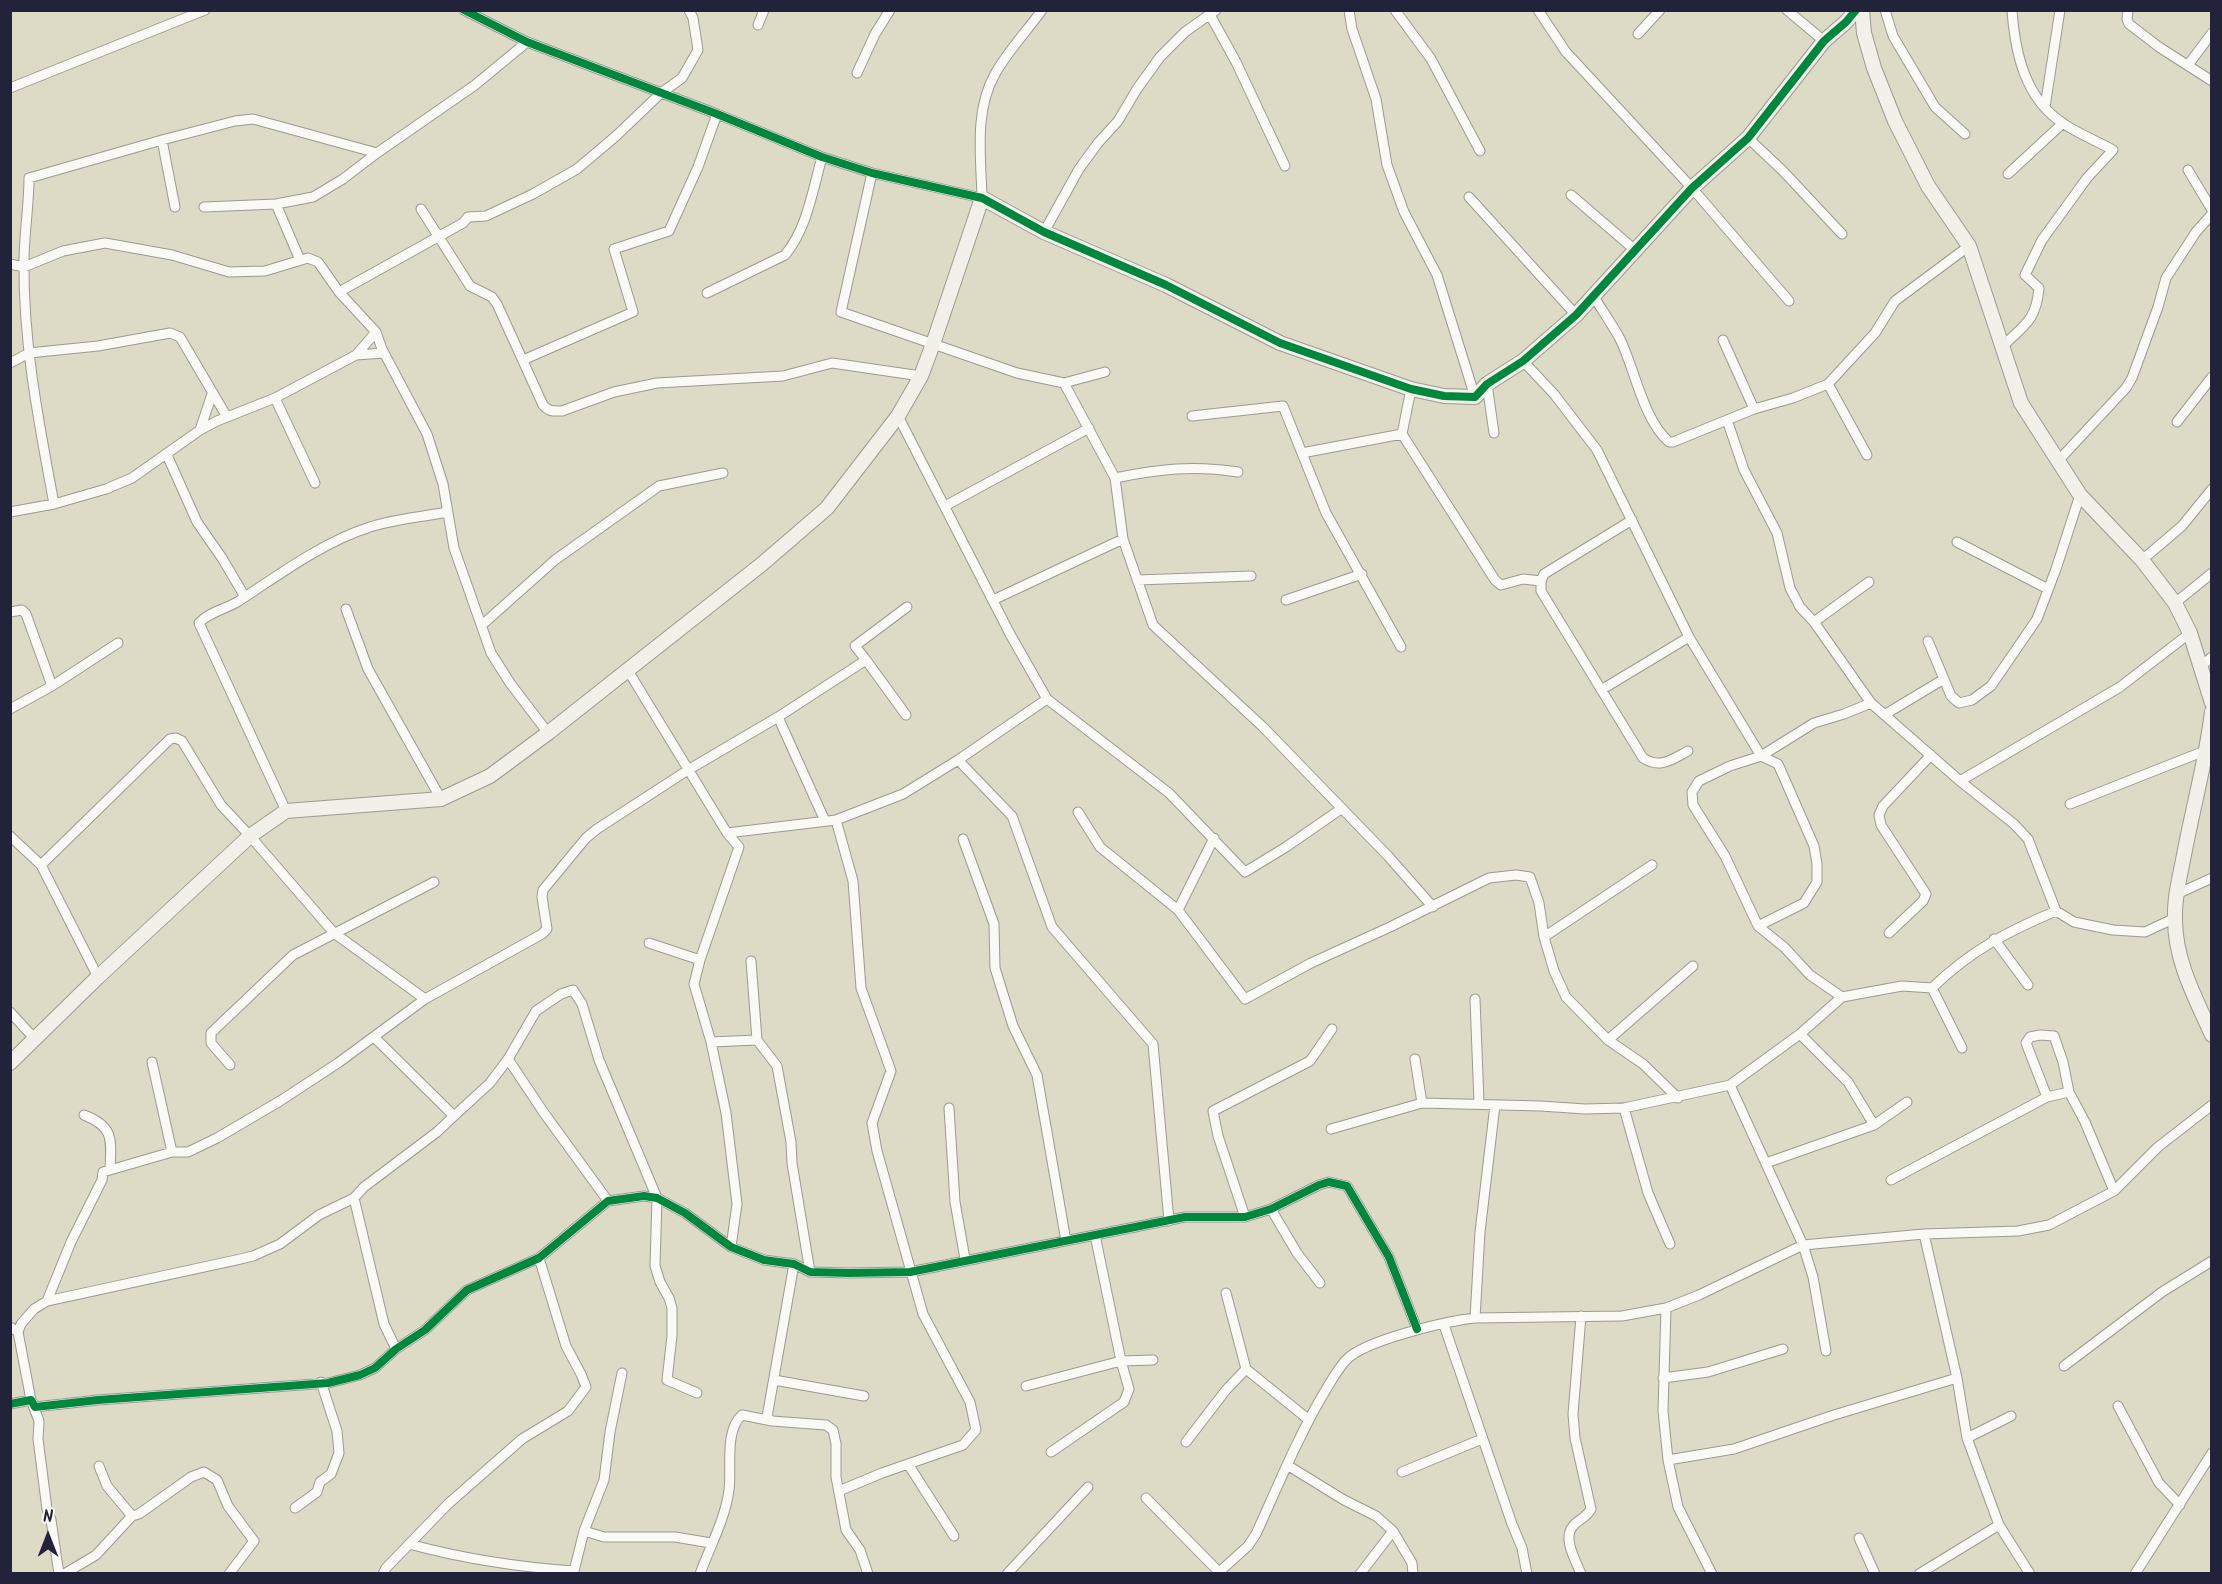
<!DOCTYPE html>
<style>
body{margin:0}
#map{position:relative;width:2222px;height:1584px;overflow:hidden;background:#dddac6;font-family:Kalam,sans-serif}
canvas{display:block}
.frame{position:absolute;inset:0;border:12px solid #22223b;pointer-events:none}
.north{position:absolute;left:18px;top:1506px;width:60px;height:60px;-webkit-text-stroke:4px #fbf7ec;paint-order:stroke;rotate:0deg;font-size:16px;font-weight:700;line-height:24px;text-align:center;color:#22223b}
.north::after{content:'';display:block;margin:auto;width:21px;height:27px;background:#22223b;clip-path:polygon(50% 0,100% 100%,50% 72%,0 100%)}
</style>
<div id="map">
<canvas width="2222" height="1584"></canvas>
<div class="frame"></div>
<div class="north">N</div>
</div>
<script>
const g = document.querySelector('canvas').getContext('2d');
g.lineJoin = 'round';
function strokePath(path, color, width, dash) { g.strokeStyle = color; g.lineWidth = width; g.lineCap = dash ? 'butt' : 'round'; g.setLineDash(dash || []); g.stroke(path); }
const street = new Path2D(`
 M 464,10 L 527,42 L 717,114 L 822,157 L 872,173 L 982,198 C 981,157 974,111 995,74 C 1007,52 1027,31 1042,10
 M 1349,10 L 1352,29 L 1376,99 L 1387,165 L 1404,212 L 1437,275 L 1475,397
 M 1395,10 L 1431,59 L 1480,151
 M 1538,10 L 1566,52 L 1692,188 L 1789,301
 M 1787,10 L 1824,41
 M 1885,10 L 1893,36 L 1935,107 L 1965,134
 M 2128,10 L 2127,19 L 2129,24 L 2159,47 L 2212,81
 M 1209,13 L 1236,62 L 1285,166
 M 758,25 L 764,10
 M 1638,34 L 1660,10
 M 2188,65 L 2212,33
 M 857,73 L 875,34 L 890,10
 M 10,88 L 205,10
 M 2045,107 L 2060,10
 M 1748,138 L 1783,171 L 1842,234
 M 162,140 L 175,207
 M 2188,170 L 2212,210
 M 872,173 L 841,312 L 1017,373 L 1064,383 L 1105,372
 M 2008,174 L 2063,123
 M 1571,195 L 1635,250
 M 1469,197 L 1576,315
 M 276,204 L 300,260
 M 204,207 L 276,204 L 313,197 L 343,179 L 377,153 L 475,85 L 527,42
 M 421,209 L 470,286 L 492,297 L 497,304 L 543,405 C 549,412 553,411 562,411 L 614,392 L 657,383 L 783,376 L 832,363 L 921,376
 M 1044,232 L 1079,169 L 1098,143 L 1118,121 L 1137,89 L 1160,57 L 1185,32 L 1216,10
 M 10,264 L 24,267 L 63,251 L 105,243 L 172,255 L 229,272 L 265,271 L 308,258 L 318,262 L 339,292 L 376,332 L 382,349 L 427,434 L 443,484 L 454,548 L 491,653 L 510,683 L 548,733
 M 339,292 L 463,223 L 468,217 L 486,216 L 533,194 L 577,169 L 616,136 L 661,93 L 682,78 L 698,50 L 693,18 L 689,10
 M 707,293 L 785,255 C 807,229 813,189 822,157
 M 1594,297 C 1602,310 1611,323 1619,337 C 1635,368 1642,418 1669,442 L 1673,442 L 1754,409 L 1793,398 L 1828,384 L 1875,333 L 1895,301 L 1969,246
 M 1723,340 L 1754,409
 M 2002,347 C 2025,324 2036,321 2039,288 L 2025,275 L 2042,240 L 2087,178 L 2113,150 C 2097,141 2079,134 2064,124 C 2025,99 2015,53 2012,10
 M 356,355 L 384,353
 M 523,360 L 633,312 L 614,249 L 669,231 L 698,167 L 717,114
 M 1523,361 L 1554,394 L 1597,450 L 1689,637 L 1761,756 L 1778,764 L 1814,846 L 1817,864 L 1817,882 L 1804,903 L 1758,926
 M 10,363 L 29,353 L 98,346 L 170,333 L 180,337 L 227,417
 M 1064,383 L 1115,478 L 1123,539 L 1153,625 L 1263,727 L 1388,856 L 1433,907
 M 1487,384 L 1494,433
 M 1828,384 L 1867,455
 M 275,398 L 315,483
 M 898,416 L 1010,634 L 1047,699 L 1169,793 L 1245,872 L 1286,847 L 1341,809
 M 1192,416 L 1283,406 L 1326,513 L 1401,647
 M 1727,420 L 1744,470 L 1777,533 L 1790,588 L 1800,607 L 1814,622 L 1871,703 L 1960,781 L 2014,824 L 2028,839 L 2056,911
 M 2177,422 L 2212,377
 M 200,430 L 212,394
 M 1402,434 L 1495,580 L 1501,585 L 1523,579 L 1541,581
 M 1302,453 L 1402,434 L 1411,389
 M 167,455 L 197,522 L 222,558 L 245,597
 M 2058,461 L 2126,388 L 2132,378 L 2158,307 L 2166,278 L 2196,232 L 2212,214
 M 1115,478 C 1159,469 1193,465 1238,472
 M 54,504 C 39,423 23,344 24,261 C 24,234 29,206 29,178 L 162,140 L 235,121 L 253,119 L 377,153
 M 945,506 L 1089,428
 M 10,512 L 54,504 L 106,489 L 132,478 L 200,430 L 217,421 L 275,398 L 356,355 L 376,332
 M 1632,520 L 1544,574 L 1541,581 L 1541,591 L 1643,758 C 1660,769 1671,760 1688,751
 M 1957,542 L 2048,589
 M 2142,560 L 2182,526 L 2212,489
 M 1137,580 L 1251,576
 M 993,600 L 1123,539
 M 1286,600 L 1362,574
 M 2175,603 L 2212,573
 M 346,609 L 368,669 L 441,799
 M 10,612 L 22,610 L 26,614 L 52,686
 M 1814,622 L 1869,582
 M 482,625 L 555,560 L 659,486 L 723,473
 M 1928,641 L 1951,696 L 1959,703 L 1972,700 L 1991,686 L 2037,619 L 2056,569 L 2080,495
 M 866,660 L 906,715
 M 2201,666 L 2212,657
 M 627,669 L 727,833 L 739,847 L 700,960 L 694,984 L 711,1042 L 726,1113 L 737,1204 L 731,1247
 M 1601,690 L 1689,637
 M 1871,703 L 1844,714 L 1814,723 L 1761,756 L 1730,766 L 1699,781 L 1692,792 L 1693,805 L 1725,856 L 1758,926 L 1785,948 L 1810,975 L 1842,997 L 1902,986 L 1932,988 C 1970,951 2008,931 2056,911 L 2074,922 L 2113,930 L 2145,932 L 2175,918
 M 10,709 L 52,686 L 118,643
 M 1884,715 L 1944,679
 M 778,717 L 825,821
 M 958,760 L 1012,816 L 1052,927 L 1153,1044 L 1169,1221
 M 1960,781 L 2120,687 L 2190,633
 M 2070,804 L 2207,750
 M 286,811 L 199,623 C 209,612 226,609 239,601 C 280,574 323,542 370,527 C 394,519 422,517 447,512
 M 1078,812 L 1100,847 L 1178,910 L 1245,999 L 1311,963 L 1390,927 L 1489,878 L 1516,875 L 1530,877 L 1539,903 L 1544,937 L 1554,971 L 1566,997 L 1608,1040 L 1643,1064 L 1678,1098
 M 836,820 L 853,881 L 861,988 L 891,1071 L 872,1123 L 877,1151 L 923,1314 L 970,1402 L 976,1430 L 963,1445 L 882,1473 L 839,1491
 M 727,833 L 836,820 L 903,794 L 958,760 L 1047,699
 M 10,836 L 41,865 L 98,977
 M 963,839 L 994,924 L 995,968 L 1013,1026 L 1037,1075 L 1066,1241
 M 41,865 L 170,739 L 176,738 L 182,741 L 221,805 L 250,836 L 334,933 L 425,999
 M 2177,894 L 2212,878
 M 1178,910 L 1214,838
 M 1889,933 L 1923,901 L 1926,894 L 1881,825 L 1879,815 L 1883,806 L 1931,755
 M 1544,937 L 1652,865
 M 1994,939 L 2028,985
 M 649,943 L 700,960
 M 751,961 L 757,1040
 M 1932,988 L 1962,1048
 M 1475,999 L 1479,1103
 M 10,1012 L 34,1038
 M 1800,1034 L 1848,1082 L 1874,1125
 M 374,1037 L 454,1116
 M 1608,1040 L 1693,966
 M 711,1042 L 757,1040 L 777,1066 L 791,1142 L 792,1163 L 810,1272
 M 508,1059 L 544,1113 L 608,1201
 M 1415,1059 L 1422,1103
 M 152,1062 L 172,1152
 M 230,1065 L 211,1043 L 211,1033 L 293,955 L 434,882
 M 1730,1085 L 1803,1245 L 1813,1277 L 1826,1351
 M 2047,1097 L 2026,1043 L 2030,1037 L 2040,1035 L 2054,1036 L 2063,1062 L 2069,1092 L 2085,1122 L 2114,1191
 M 949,1108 L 955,1202 L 965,1259
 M 1624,1108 L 1648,1193 L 1670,1244
 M 84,1115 C 115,1127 111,1140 110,1170
 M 1331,1129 L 1422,1103 L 1541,1106 L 1585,1109 L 1624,1108 L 1730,1085 L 1800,1034 L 1842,997
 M 1766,1163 L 1874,1125 L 1907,1102
 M 1891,1180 L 2047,1097 L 2069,1092
 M 354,1198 L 384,1324 L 396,1349
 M 1271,1209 L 1297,1253 L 1320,1283
 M 1245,1217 L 1218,1136 L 1213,1111 L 1310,1061 L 1332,1029
 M 1924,1234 L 1957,1378 L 1967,1438 L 1999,1525 L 2030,1574
 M 794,1264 L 767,1417 L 772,1421 L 826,1425 L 833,1430 L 836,1444 L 836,1477 L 846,1530 L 860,1550 L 868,1574
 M 1226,1293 L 1246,1369 L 1309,1420
 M 47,1301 L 236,1260 L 253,1256 L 280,1244 L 319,1215 L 354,1198 L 364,1187 L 437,1132 L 454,1116 L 490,1083 L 508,1059 L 536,1011 L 561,994 L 573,990 L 582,1004 L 599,1060 L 657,1198 L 655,1266 L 660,1282 L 669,1298 L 672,1308 L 672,1336 L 667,1380 L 697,1393
 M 1666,1308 L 1663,1411 L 1668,1460 L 1678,1507 L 1712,1574
 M 1475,1318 L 1480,1232 L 1495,1105
 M 1444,1325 L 1512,1524 L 1522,1548 L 1527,1574
 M 10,1327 L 18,1332 L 31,1400 L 39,1421 L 38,1439 L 47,1509 L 51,1520 L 59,1574
 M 18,1332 L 21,1324 L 34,1309 L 47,1301 L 71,1242 L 102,1180 L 103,1172 L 172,1152 L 188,1152 L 217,1138 L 280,1101 L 338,1063 L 425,999 L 542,934 L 547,929 L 542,897 L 543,890 L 586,838 L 597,829 L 688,770 L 778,717 L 866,660 L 855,646 L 907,607
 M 2064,1366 L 2162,1292 L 2212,1261
 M 1663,1378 L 1708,1372 L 1783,1349
 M 774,1380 L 864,1396
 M 1026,1386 L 1121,1361 L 1153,1360
 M 10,1404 L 31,1400 L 35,1407 L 98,1400 L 328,1383 L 360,1375 L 375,1368 L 396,1349 L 425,1330 L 467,1290 L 539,1258 L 608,1201 L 644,1196 L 657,1198 L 685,1213 L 731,1247 L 764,1260 L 794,1264 L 810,1272 L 848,1273 L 910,1272 L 1185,1217 L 1245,1217 L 1271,1209 L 1319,1185 L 1329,1182 L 1347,1186 L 1389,1257 L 1417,1329
 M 2118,1406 L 2159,1483 L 2180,1505
 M 1967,1438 L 2011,1416
 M 1186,1442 L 1226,1390 L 1246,1369
 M 1051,1452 L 1124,1402 L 1129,1389 L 1121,1361 L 1095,1235
 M 1668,1460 L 1734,1449 L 1834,1415 L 1957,1378
 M 908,1464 L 954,1536
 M 1287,1465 L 1344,1500 L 1376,1516 L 1393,1531 L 1412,1563 L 1413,1574
 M 99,1466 L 107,1486 L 132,1516
 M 1402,1472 L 1482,1439
 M 1146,1498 L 1219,1572
 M 295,1508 L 317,1492 L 320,1482 L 331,1474 L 339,1453 L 337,1431 L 321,1382
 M 584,1531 L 604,1537 L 675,1537 L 711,1543
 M 1859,1538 L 1875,1574
 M 409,1544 C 464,1559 518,1567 574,1571 L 584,1531 L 604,1480 L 610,1432 L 622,1373
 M 64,1574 L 96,1555 L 132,1516 L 139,1514 L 191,1477 L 204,1472 L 217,1480 L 228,1506 L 254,1541 L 229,1574
 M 383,1574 L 386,1568 L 448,1504 L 522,1439 L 568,1411 L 586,1387 L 581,1374 L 566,1346 L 539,1258
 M 700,1574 C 710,1546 725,1520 729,1490 C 732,1468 724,1431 742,1415 L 772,1421
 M 1007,1574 L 1088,1487
 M 1217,1574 L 1248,1546 L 1256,1534 C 1277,1488 1296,1441 1321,1398 C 1329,1385 1336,1371 1346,1360 C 1365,1340 1447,1321 1475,1318 L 1622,1316 L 1666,1308 L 1699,1295 L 1803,1245 L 1924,1234 L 2018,1231 L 2049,1225 L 2114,1191 L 2158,1147 L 2212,1105
 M 1360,1574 L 1393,1531
 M 1581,1574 C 1576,1561 1562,1538 1573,1526 C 1579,1519 1586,1518 1591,1509 L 1575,1438 L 1573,1414 L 1581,1316
 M 1919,1574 L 1999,1525
 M 2135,1574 L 2212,1453`);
const secondary = new Path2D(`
 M 1862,10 L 1864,33 L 1874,68 L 1895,121 L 1928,186 L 1969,246 L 2021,403 L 2080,495 L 2142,560 L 2175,603 L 2190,633 L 2212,703
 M 2212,712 C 2206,761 2193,807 2184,855 C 2180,876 2174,898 2175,919 C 2175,961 2195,997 2212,1035
 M 10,1063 L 98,977 L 250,836 L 286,811 L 441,799 L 490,776 L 548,733 L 762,564 L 827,508 L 898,416 L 921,376 L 933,344 L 982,198 L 1044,232 L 1166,285 L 1280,343 L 1411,389 L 1444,396 L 1475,397 L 1487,384 L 1523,361 L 1576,315 L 1692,188 L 1748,138 L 1824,41 L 1846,22 L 1856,10`);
strokePath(street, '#9c9a92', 11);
strokePath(secondary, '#9c9a92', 16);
strokePath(street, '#faf9f6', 9);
strokePath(secondary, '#f3f0e9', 14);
strokePath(new Path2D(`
 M 464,10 L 527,42 L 717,114 L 822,157 L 872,173 L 982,198 L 1044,232 L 1166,285 L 1280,343 L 1411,389 L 1444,396 L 1475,397 L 1487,384 L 1523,361 L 1576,315 L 1692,188 L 1748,138 L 1824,41 L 1846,22 L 1856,10
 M 10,1404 L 31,1400 L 35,1407 L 98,1400 L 328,1383 L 360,1375 L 375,1368 L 396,1349 L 425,1330 L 467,1290 L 539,1258 L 608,1201 L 644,1196 L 657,1198 L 685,1213 L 731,1247 L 764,1260 L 794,1264 L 810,1272 L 848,1273 L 910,1272 L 1185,1217 L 1245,1217 L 1271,1209 L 1319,1185 L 1329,1182 L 1347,1186 L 1389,1257 L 1417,1329`), '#00873e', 8);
</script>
